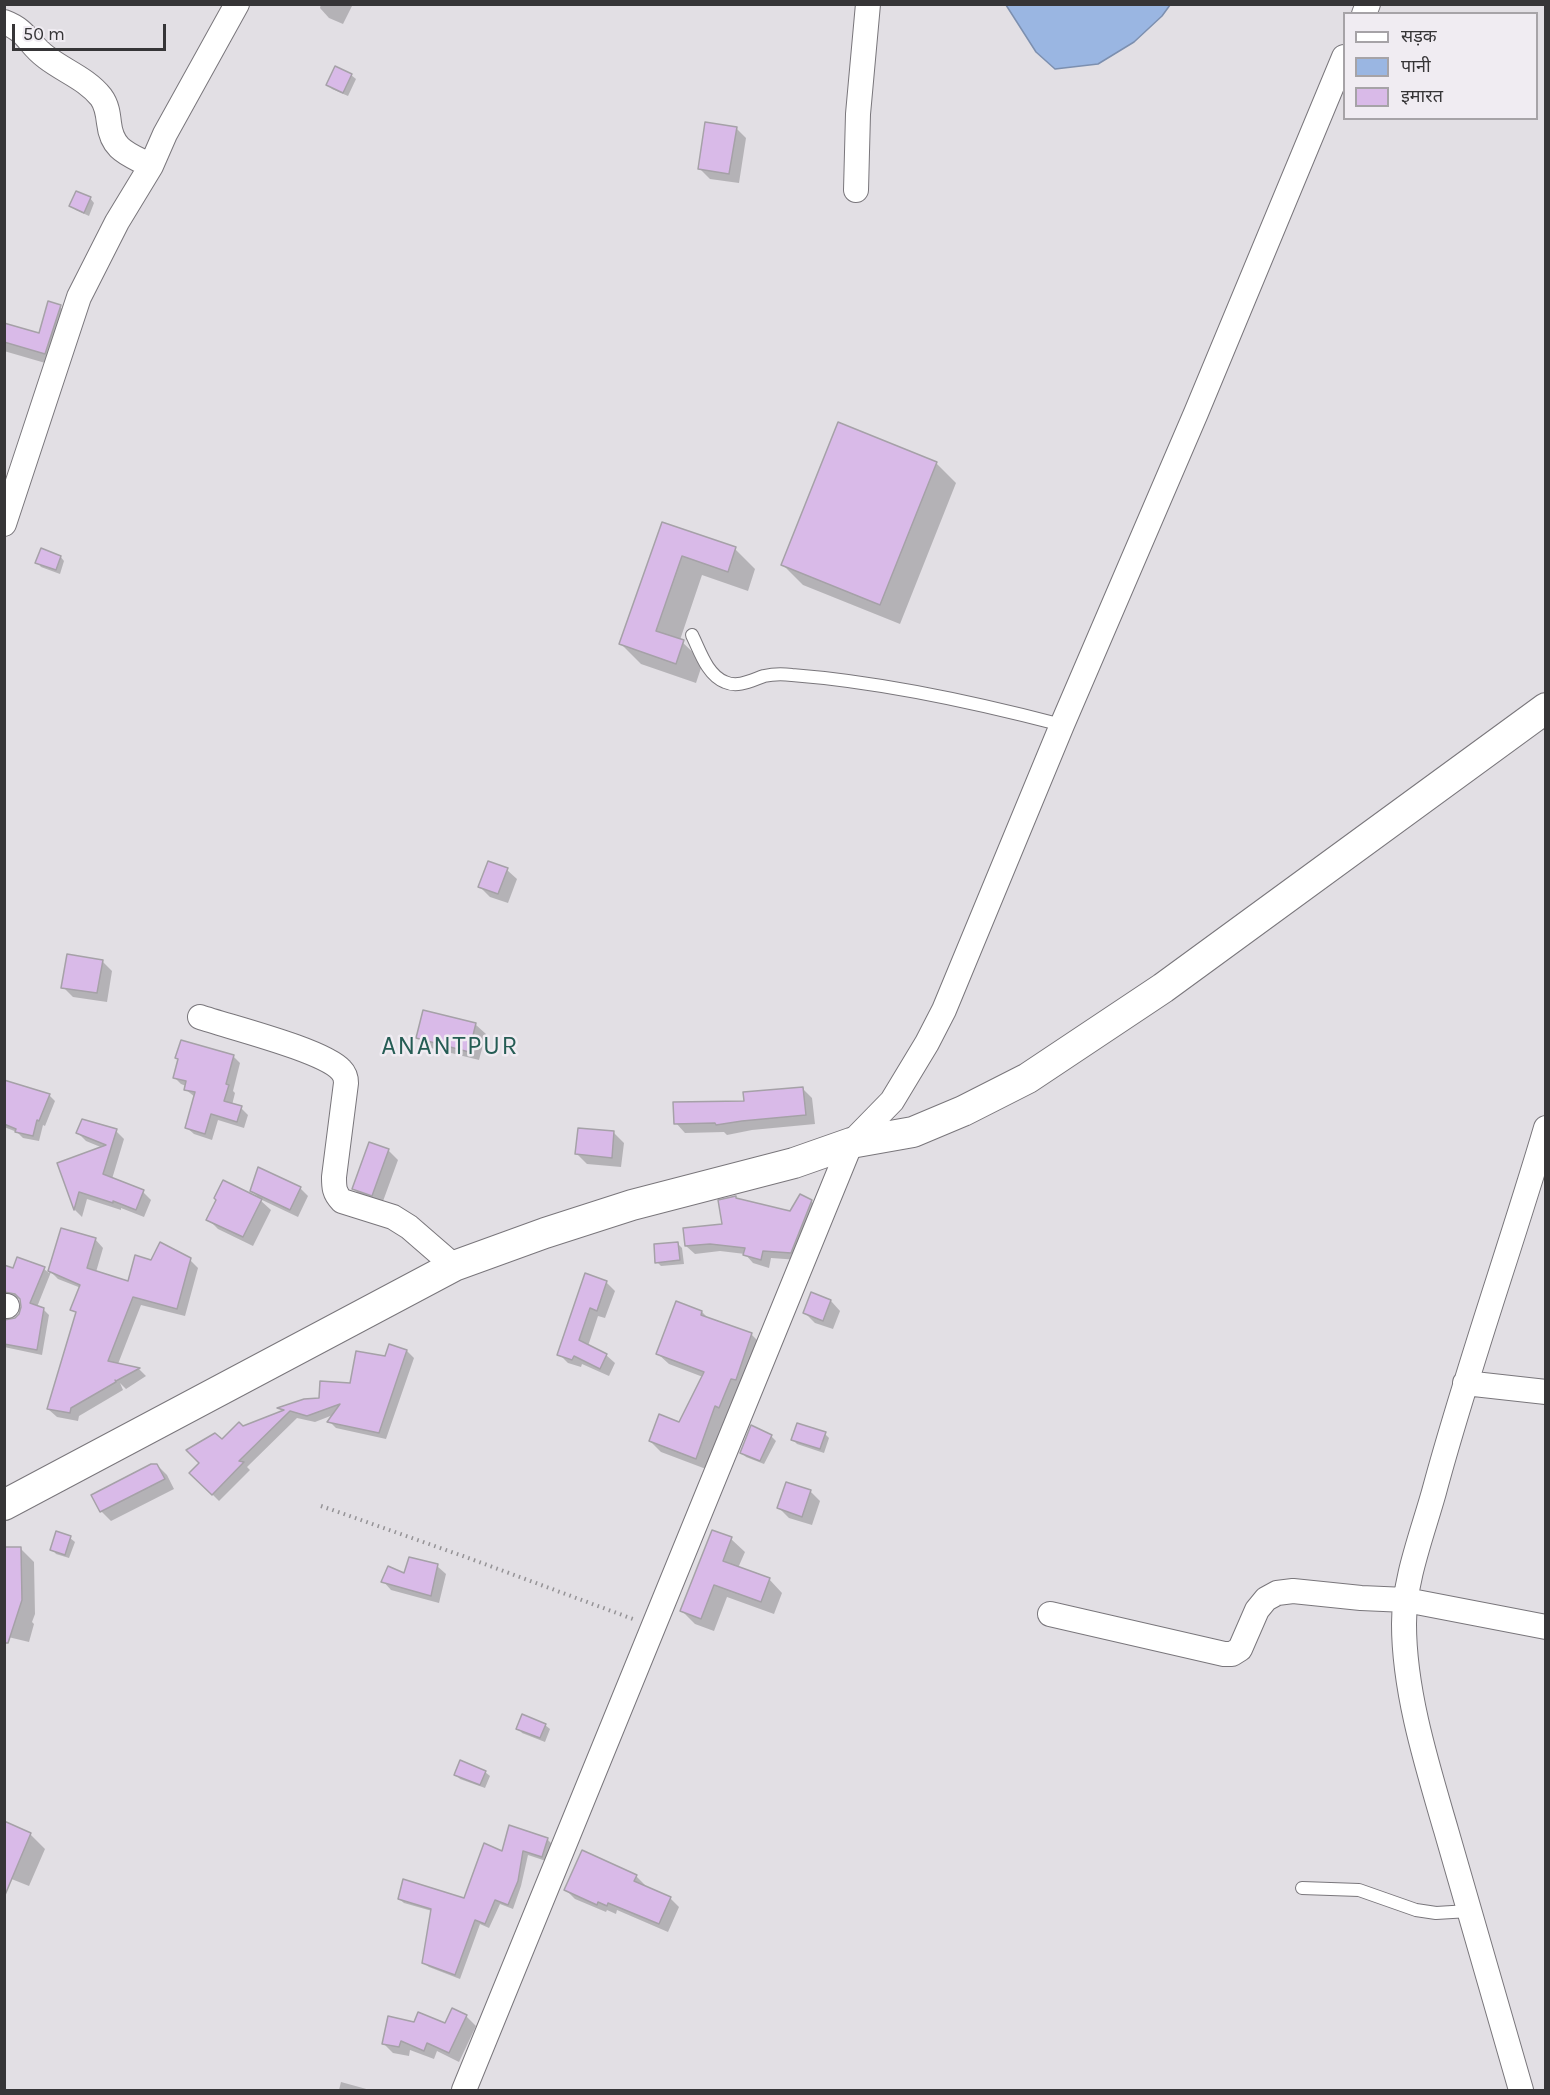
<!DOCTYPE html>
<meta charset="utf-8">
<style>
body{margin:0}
#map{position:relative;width:1550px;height:2095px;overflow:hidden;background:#e2dfe4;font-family:Karla,"Noto Sans Devanagari",sans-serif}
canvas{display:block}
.frame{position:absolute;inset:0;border:6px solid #363537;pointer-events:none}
.legend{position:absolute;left:1343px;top:12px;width:195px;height:108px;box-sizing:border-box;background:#f0ecf2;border:2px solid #a6a3a7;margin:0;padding:8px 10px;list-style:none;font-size:18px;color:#363537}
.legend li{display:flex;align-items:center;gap:12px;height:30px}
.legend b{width:30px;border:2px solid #a6a3a7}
.scale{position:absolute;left:12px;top:24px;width:154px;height:27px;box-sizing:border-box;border:3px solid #363537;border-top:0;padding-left:8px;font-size:18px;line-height:21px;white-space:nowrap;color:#363537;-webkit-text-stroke:4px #f0ecf2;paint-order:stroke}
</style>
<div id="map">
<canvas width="1550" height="2095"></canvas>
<div class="frame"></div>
<ul class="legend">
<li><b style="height:8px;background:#fff"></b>सड़क</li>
<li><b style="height:16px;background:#9ab6e2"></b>पानी</li>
<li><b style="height:16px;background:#d9bae8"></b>इमारत</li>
</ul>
<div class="scale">50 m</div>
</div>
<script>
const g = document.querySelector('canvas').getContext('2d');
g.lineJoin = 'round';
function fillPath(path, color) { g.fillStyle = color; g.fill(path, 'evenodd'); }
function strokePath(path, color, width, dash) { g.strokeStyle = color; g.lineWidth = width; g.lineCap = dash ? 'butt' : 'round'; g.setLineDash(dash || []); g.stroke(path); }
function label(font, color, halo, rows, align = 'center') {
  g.font = font + ' Karla,sans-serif'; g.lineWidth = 5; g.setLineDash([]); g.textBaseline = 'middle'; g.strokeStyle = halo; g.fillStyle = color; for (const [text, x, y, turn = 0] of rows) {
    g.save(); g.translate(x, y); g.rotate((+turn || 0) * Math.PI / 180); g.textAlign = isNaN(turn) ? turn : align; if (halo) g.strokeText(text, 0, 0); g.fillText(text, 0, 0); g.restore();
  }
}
const water = new Path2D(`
 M 1006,5 L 1170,5 L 1162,16 L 1134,42 L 1098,64 L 1055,69 L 1036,52 Z`);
fillPath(water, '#9ab6e2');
strokePath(water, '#7c8faf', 1.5);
fillPath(new Path2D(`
 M 321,4 L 353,4 L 343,24 L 329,18 L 320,8 Z
 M 351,75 L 356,79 L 348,96 L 332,89 L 328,84 Z
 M 736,128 L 746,138 L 739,183 L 710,179 L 700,169 Z
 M 90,198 L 94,203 L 89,216 L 76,210 L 71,206 Z
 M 60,307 L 74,320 L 59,367 L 4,351 L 4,325 L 40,335 Z
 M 936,463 L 956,483 L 900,624 L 803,585 L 783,565 Z
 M 662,524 L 735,549 L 755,569 L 748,591 L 702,575 L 680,640 L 703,662 L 696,683 L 641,664 L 621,644 Z
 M 60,556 L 64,561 L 60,574 L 41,567 L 37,562 Z
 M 507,870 L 517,879 L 508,903 L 490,897 L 480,887 Z
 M 102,961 L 112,971 L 107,1002 L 73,997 L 63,987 Z
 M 424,1011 L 476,1025 L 486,1034 L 479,1060 L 427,1047 L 418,1037 Z
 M 233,1056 L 240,1063 L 233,1091 L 235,1093 L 232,1105 L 241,1108 L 248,1115 L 244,1128 L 218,1120 L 212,1140 L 194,1134 L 186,1127 L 195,1097 L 185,1089 L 186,1086 L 181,1084 L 174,1077 Z
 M 4,1082 L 49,1095 L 55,1101 L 45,1126 L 43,1125 L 39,1141 L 23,1138 L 17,1132 L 4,1127 Z
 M 802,1088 L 812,1098 L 815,1124 L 752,1130 L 727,1135 L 724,1132 L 685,1133 L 676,1123 L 746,1102 Z
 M 116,1131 L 124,1139 L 112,1179 L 143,1192 L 151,1200 L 144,1217 L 121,1208 L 121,1210 L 87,1199 L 82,1217 L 75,1210 L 59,1164 L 103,1148 L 86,1141 L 78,1133 Z
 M 614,1133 L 624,1143 L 621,1167 L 587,1164 L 577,1154 Z
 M 388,1150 L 398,1160 L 382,1204 L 364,1199 L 354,1189 Z
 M 300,1188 L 308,1196 L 298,1217 L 260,1199 L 252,1191 Z
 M 736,1198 L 738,1200 L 791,1213 L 811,1201 L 820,1210 L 799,1260 L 771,1258 L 769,1268 L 753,1263 L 745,1254 L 720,1251 L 695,1254 L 686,1246 L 723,1225 Z
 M 260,1200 L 271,1210 L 253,1246 L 218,1229 L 208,1219 Z
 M 62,1230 L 95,1239 L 103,1248 L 96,1272 L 129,1282 L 152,1262 L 190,1260 L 198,1268 L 185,1316 L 141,1305 L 118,1364 L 139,1369 L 146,1376 L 126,1389 L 120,1383 L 123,1390 L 79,1416 L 78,1421 L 57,1417 L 48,1409 L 77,1314 L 72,1309 L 81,1288 L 58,1279 L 51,1272 L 37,1307 L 43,1309 L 49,1315 L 42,1355 L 4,1347 L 4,1322 L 14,1320 L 20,1314 L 23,1307 L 21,1299 L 10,1297 L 4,1293 L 4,1265 L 14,1269 L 44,1269 L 49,1273 Z
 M 678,1244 L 682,1248 L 684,1264 L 661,1266 L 657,1262 Z
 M 606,1282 L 615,1291 L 605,1318 L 598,1316 L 588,1346 L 606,1355 L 615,1363 L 609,1376 L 582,1364 L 581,1367 L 568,1363 L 559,1354 Z
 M 831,1301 L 840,1311 L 833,1329 L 815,1323 L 805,1313 Z
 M 702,1312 L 710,1320 L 752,1335 L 762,1345 L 730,1418 L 726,1416 L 706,1469 L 661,1452 L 650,1441 L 680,1424 L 703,1377 L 669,1364 L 658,1354 Z
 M 390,1346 L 407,1351 L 414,1358 L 386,1439 L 336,1428 L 329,1421 L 333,1415 L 315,1422 L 297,1418 L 247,1467 L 250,1470 L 219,1501 L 191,1473 L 222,1441 L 243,1428 L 283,1412 L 280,1409 L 320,1400 L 351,1385 L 386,1358 Z
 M 825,1434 L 829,1438 L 824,1453 L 797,1444 L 793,1440 Z
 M 771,1436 L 776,1441 L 764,1464 L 746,1457 L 742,1453 Z
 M 157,1465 L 167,1475 L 174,1489 L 111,1521 L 101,1511 Z
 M 810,1491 L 820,1501 L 812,1525 L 789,1518 L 779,1508 Z
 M 70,1538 L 75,1542 L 69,1558 L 56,1554 L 52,1549 Z
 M 731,1539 L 745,1552 L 738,1568 L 769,1579 L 782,1593 L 774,1614 L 727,1597 L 714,1631 L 695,1624 L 682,1611 Z
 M 20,1548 L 34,1562 L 35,1614 L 32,1622 L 34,1624 L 29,1642 L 4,1636 Z
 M 437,1566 L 446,1574 L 439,1603 L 391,1590 L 383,1581 Z
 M 545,1725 L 550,1729 L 545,1742 L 522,1733 L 518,1728 Z
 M 485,1772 L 490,1776 L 485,1788 L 460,1779 L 456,1775 Z
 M 30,1834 L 45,1849 L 29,1886 L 4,1876 Z
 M 547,1839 L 552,1844 L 546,1861 L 528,1855 L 521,1886 L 513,1909 L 500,1904 L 489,1928 L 480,1924 L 460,1979 L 429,1967 L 424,1963 L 432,1911 L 404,1903 L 399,1899 L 465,1900 L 503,1853 Z
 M 636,1876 L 645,1885 L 644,1887 L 670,1898 L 679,1907 L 668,1932 L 617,1910 L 616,1914 L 607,1910 L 606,1912 L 575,1899 L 566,1890 Z
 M 466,2016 L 476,2026 L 459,2062 L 437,2051 L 434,2059 L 410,2050 L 409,2056 L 393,2053 L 383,2043 L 415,2023 L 446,2025 Z
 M 341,2082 L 370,2090 L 339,2090 Z`), '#0003');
const building = new Path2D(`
 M 335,66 L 352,74 L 343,93 L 326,85 Z
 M 705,122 L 737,127 L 729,174 L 698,169 Z
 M 76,191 L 91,197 L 84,213 L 69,206 Z
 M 48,301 L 61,305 L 45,354 L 4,342 L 4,323 L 39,333 Z
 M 838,422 L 937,462 L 880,605 L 781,565 Z
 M 662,522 L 736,547 L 728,572 L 682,556 L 656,631 L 684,640 L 676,664 L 619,644 Z
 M 41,548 L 61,556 L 56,570 L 35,563 Z
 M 488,861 L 508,868 L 498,894 L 478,887 Z
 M 67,954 L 103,960 L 97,993 L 61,988 Z
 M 423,1010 L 476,1023 L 469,1052 L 416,1038 Z
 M 181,1040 L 234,1055 L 226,1084 L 229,1085 L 224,1101 L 242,1106 L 237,1122 L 211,1114 L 205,1134 L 185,1128 L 195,1092 L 184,1090 L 186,1081 L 173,1078 L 178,1059 L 175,1058 Z
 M 4,1080 L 50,1094 L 39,1121 L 37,1120 L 33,1136 L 15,1132 L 16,1129 L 4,1124 Z
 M 803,1087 L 806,1115 L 742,1121 L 716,1125 L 715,1123 L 674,1124 L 673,1102 L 744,1101 L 743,1092 Z
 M 82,1119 L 117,1129 L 103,1174 L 144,1190 L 136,1210 L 113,1201 L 113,1203 L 79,1192 L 74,1210 L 57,1163 L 106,1145 L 76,1133 Z
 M 578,1128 L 614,1131 L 612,1158 L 575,1154 Z
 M 369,1142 L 389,1149 L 372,1196 L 352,1189 Z
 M 258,1167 L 301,1187 L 290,1210 L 250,1191 Z
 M 223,1180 L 262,1199 L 243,1237 L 206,1220 L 216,1200 L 214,1198 Z
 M 800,1194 L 812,1200 L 791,1253 L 763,1251 L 761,1260 L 743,1255 L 745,1248 L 710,1244 L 685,1246 L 683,1228 L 722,1224 L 718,1200 L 736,1196 L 736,1198 L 790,1211 Z
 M 61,1228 L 96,1238 L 87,1268 L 128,1281 L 135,1255 L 151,1260 L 160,1242 L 191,1258 L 177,1309 L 133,1297 L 108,1361 L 140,1368 L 116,1381 L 115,1380 L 116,1382 L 71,1408 L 70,1413 L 47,1409 L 76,1312 L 70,1310 L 80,1285 L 48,1271 Z
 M 678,1242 L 680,1260 L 655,1263 L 654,1244 Z
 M 17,1257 L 45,1267 L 30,1303 L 44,1308 L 37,1350 L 4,1344 L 4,1320 L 15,1318 L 19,1314 L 21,1307 L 20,1299 L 15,1294 L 4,1292 L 4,1265 L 13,1268 Z
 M 585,1273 L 607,1281 L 597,1311 L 590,1308 L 579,1340 L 607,1354 L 600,1369 L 574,1356 L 572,1360 L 557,1355 Z
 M 811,1292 L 831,1300 L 823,1321 L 803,1313 Z
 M 676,1301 L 702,1311 L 701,1315 L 752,1333 L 736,1380 L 731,1379 L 719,1408 L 715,1406 L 696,1459 L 649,1441 L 659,1414 L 679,1422 L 704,1372 L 656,1354 Z
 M 389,1344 L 407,1350 L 379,1433 L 327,1422 L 340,1404 L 307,1416 L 290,1411 L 239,1461 L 244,1462 L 212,1495 L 189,1473 L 199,1463 L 186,1450 L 215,1433 L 222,1439 L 239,1422 L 243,1426 L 284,1410 L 277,1408 L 304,1399 L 319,1398 L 320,1381 L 350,1383 L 356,1351 L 385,1356 Z
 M 797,1423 L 826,1432 L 820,1449 L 791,1440 Z
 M 751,1425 L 772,1435 L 760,1461 L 740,1453 Z
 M 151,1464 L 157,1464 L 165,1479 L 100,1512 L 91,1495 Z
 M 786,1482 L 811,1490 L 802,1517 L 777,1508 Z
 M 712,1530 L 732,1537 L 723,1561 L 770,1578 L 761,1602 L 714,1585 L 701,1619 L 680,1611 Z
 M 56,1531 L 71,1536 L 65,1555 L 50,1550 Z
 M 4,1547 L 21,1547 L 22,1600 L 8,1643 L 4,1643 Z
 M 409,1557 L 438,1564 L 431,1596 L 381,1582 L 388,1566 L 404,1573 Z
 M 522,1714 L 546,1724 L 540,1738 L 516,1729 Z
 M 460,1760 L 486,1771 L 480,1785 L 454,1775 Z
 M 4,1821 L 31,1833 L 5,1895 L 4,1895 Z
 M 509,1825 L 548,1838 L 542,1857 L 523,1851 L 518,1881 L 508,1905 L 495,1900 L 485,1924 L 475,1920 L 455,1975 L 422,1963 L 431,1909 L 398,1899 L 403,1879 L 464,1898 L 484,1843 L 502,1851 Z
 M 582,1850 L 637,1875 L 634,1881 L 671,1897 L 659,1924 L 608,1903 L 607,1906 L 598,1902 L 597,1905 L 564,1890 Z
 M 452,2008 L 467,2015 L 449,2053 L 427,2043 L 424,2051 L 401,2041 L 399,2047 L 382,2044 L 388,2016 L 414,2022 L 418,2012 L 445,2023 Z`);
fillPath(building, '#d9bae8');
strokePath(building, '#a5a1a7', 1.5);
const service = new Path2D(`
 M 692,635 C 700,651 707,675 725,682 C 738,688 752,680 764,676 C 773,674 783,674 792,675 C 883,682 974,702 1062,725
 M 1302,1888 L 1359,1890 L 1416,1910 L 1436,1913 L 1469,1911`);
const minor = new Path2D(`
 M 1364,14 L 1368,4
 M 4,22 C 28,31 28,44 46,57 C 64,71 87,79 101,97 C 107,105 108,114 109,123 C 112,151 129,154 151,166
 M 856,190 L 858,114 L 868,4
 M 4,524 L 79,297 L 117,222 L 151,166 L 165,134 L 237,4
 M 200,1017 C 229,1027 323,1050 341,1070 C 345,1074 346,1078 346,1083 L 334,1177 C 334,1187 334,1193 342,1201 L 393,1217 L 409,1227 L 454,1266
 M 4,1306 L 7,1306
 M 1465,1383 L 1546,1392
 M 1050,1614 L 1224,1654 L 1232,1654 L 1240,1649 L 1257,1610 L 1266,1599 L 1277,1593 L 1293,1591 L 1361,1598 L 1406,1600 L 1546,1627
 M 464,2090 L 851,1143 L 892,1101 L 927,1043 L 944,1010 L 1062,725 L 1196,413 L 1344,57
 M 1521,2090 C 1496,2004 1471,1917 1446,1830 C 1427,1765 1404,1692 1404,1624 C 1404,1580 1422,1535 1434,1492 C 1467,1369 1510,1250 1546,1128`);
const tertiary = new Path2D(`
 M 4,1505 L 454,1266 L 545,1233 L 632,1205 L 794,1163 L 851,1143 L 913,1132 L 963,1111 L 1028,1078 L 1163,988 L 1546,708`);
strokePath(service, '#79767b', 14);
strokePath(minor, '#79767b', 26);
strokePath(tertiary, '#79767b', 32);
strokePath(new Path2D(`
 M 321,1506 L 463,1556 L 633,1619`), '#959396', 4, [1.5, 4.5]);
strokePath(service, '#fff', 12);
strokePath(minor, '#fff', 24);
strokePath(tertiary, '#fff', 30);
g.letterSpacing = '1.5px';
label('26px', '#255c54', '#f0ecf2', [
 ["ANANTPUR",450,1047]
]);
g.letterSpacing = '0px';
</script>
